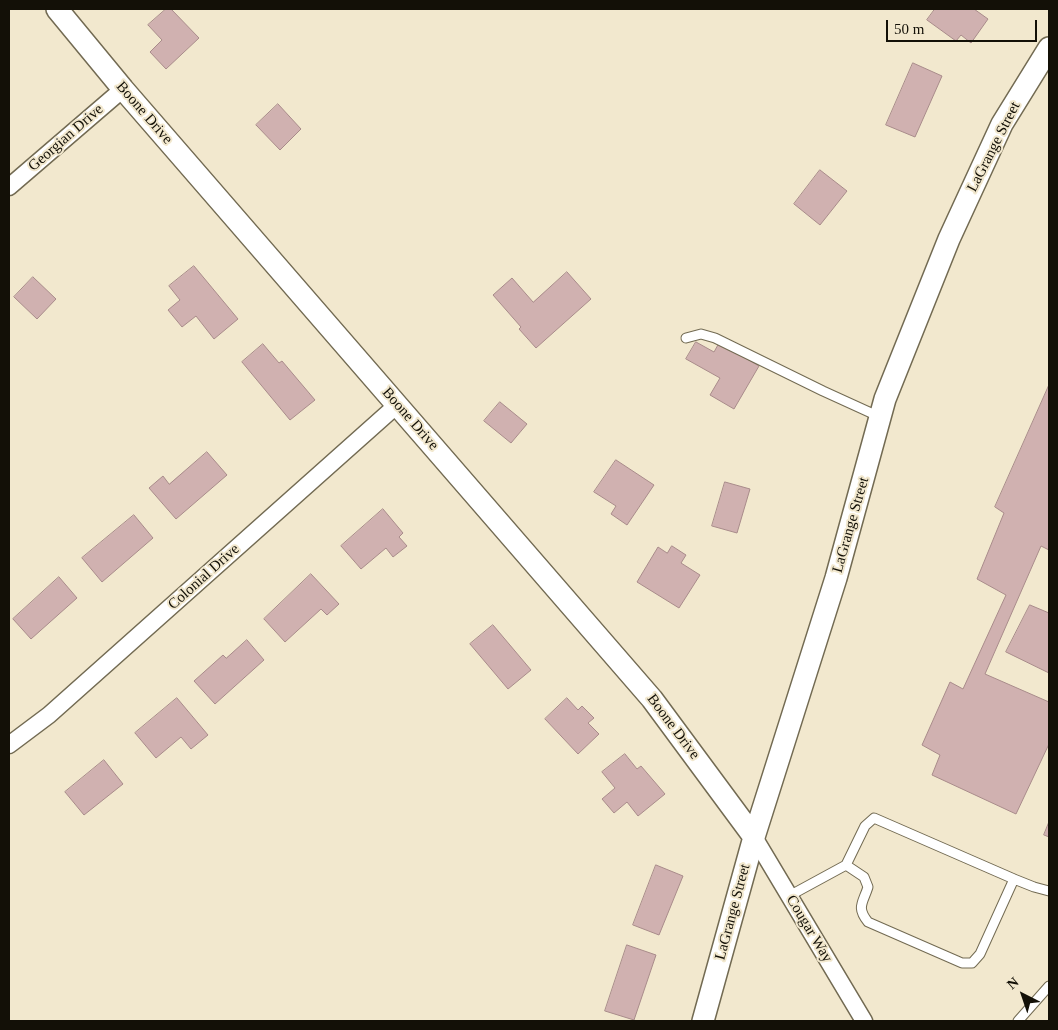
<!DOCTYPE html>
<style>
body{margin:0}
#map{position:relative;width:1058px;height:1030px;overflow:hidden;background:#f2e8ce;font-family:"Times New Roman",serif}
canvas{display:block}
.frame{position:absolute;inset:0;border:10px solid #131007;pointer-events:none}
.north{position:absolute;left:998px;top:970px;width:50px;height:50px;-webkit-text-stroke:4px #f2e8ce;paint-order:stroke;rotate:319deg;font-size:14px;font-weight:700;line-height:20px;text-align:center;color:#131007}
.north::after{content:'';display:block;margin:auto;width:18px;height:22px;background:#131007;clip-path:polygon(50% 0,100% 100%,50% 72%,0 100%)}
.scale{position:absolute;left:886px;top:20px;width:151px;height:22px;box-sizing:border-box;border:2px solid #131007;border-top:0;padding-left:6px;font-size:15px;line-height:18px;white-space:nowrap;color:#131007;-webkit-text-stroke:4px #f2e8ce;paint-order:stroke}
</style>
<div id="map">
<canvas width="1058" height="1030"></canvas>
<div class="frame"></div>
<div class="north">N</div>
<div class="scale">50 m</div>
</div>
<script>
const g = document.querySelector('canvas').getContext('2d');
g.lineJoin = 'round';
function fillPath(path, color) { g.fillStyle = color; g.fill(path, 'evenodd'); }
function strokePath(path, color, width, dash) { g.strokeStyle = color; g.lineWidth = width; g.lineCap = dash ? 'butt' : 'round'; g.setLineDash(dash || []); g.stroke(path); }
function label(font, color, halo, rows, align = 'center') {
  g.font = font + ' "Times New Roman",serif'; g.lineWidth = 4; g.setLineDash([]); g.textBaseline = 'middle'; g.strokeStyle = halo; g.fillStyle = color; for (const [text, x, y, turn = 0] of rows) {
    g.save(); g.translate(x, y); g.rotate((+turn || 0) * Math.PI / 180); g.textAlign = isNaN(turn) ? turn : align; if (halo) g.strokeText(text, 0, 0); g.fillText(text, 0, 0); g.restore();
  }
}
const building = new Path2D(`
 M 166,9 L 171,9 L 199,38 L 166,69 L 150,52 L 162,40 L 148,25 Z
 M 935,9 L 974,9 L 988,19 L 971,43 L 961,35 L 956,41 L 927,20 Z
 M 913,63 L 942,76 L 915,137 L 886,125 Z
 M 278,104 L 301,129 L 280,150 L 256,125 Z
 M 820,170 L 847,191 L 820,225 L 794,204 Z
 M 194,266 L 238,319 L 214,339 L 196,316 L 182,327 L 168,310 L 180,300 L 169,286 Z
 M 567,272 L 591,299 L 536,348 L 519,329 L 521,327 L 493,295 L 512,278 L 533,302 Z
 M 33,277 L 56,299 L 37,319 L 14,297 Z
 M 696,342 L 714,352 L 719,343 L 759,366 L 734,409 L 710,395 L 720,378 L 686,359 Z
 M 263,344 L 279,363 L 282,361 L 315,400 L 290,420 L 242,362 Z
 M 1049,385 L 1049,550 L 1041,546 L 985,674 L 1049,702 L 1049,744 L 1016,814 L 932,775 L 940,755 L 922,745 L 950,682 L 963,689 L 1006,595 L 977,579 L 1004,513 L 995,507 Z
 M 500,402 L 527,424 L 511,443 L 484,421 Z
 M 207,452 L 227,475 L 176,519 L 149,488 L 163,476 L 169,484 Z
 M 616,460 L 654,485 L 627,525 L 611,514 L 616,506 L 594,492 Z
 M 725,482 L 750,489 L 737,533 L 712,526 Z
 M 383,509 L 403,533 L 399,537 L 407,546 L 393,557 L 386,548 L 361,569 L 341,546 Z
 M 134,515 L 153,538 L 102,582 L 82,558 Z
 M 672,546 L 686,555 L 681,563 L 700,575 L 679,608 L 637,582 L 658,547 L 667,553 Z
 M 311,574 L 339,604 L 327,615 L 321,609 L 285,642 L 264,619 Z
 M 59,577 L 77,598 L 31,639 L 13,619 Z
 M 1030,605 L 1049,613 L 1049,673 L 1006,652 Z
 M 493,625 L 531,670 L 508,689 L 470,644 Z
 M 247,640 L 264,660 L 215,704 L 194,681 L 223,655 L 226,658 Z
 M 177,698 L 208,735 L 191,749 L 181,737 L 156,758 L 135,733 Z
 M 567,698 L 578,710 L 582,706 L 594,718 L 588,723 L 599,734 L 578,754 L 545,719 Z
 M 625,754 L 637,769 L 641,766 L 665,794 L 638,816 L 627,802 L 614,813 L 602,799 L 615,788 L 602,772 Z
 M 104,760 L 123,784 L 84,815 L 65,792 Z
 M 1049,822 L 1049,837 L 1044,835 Z
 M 656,865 L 683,876 L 659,935 L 633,925 Z
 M 627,945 L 656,955 L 634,1020 L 605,1011 Z`);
fillPath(building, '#d0b1b0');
strokePath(building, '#a88b8a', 1);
const service = new Path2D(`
 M 686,338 L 701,334 L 715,338 L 823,391 L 880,417
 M 846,865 L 864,877 L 868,887 C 863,903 856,907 868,922 L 962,963 L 972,963 L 980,954 L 1014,879
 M 789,896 L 846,865 L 865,826 L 874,818 L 1014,879 L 1034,887 L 1049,891
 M 1018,1021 L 1049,986`);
const minor = new Path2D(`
 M 9,187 L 123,89
 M 9,745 L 49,715 L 397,405
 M 754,837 L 864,1021`);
const tertiary = new Path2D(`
 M 57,9 L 123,89 L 652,699 L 754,837
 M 703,1021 L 754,837 L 836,578 L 885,399 L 949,239 L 1002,124 L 1049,48`);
strokePath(service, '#726a52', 11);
strokePath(minor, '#726a52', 19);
strokePath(tertiary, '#726a52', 24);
strokePath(service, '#fff', 9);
strokePath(minor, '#fff', 16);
strokePath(tertiary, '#fff', 21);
label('15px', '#131007', '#f2e8ce', [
 ["Boone Drive",144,113,49],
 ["Georgian Drive",66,138,-41],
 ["LaGrange Street",994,147,-63],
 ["Boone Drive",410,419,49],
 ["LaGrange Street",851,525,-74],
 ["Colonial Drive",204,577,-42],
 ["Boone Drive",673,727,53],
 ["LaGrange Street",733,912,-75],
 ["Cougar Way",809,929,59]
]);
</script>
